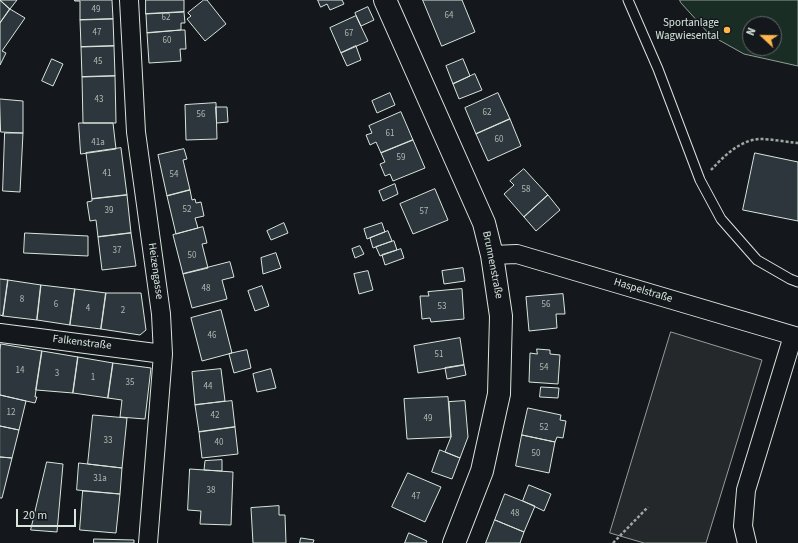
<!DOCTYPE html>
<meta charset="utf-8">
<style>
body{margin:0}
#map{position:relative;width:798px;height:543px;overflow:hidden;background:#14181c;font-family:"Source Sans 3",sans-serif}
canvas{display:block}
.north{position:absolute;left:742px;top:16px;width:40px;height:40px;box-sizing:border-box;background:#14181c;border:1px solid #626a69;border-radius:50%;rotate:292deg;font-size:11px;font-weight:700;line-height:16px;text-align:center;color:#d8e6dc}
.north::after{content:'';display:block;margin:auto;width:14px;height:18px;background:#ffb74d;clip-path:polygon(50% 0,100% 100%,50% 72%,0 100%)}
.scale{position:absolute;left:16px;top:509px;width:60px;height:18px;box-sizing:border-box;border:2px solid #d8e6dc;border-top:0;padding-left:5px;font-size:12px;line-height:14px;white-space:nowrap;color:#d8e6dc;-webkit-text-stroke:3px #14181c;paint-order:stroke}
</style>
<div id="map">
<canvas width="798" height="543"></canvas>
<div class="north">N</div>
<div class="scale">20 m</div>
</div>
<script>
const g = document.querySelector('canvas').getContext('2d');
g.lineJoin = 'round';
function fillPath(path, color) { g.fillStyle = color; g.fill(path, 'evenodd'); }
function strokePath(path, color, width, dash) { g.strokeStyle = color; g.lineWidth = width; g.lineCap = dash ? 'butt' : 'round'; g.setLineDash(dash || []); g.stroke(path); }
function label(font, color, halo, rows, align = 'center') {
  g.font = font + ' "Source Sans 3",sans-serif'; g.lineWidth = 3; g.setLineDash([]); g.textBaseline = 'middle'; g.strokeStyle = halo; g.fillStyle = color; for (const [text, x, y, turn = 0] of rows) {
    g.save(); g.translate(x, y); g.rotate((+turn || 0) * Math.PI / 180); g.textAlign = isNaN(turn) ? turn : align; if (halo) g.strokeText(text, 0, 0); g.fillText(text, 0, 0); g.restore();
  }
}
const green = new Path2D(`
 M 680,0 L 798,0 L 798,66 L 744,54 L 710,35 L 681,3 ZM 750,24 L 774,24 L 774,48 L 750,48 Z`);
fillPath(green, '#1a2d24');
strokePath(green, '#939e99', 1);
const parking = new Path2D(`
 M 671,332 L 762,360 L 706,543 L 644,543 L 610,533 Z`);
fillPath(parking, '#24282b');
strokePath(parking, '#939e99', 1);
const building = new Path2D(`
 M 0,0 L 17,0 L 10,9 Z
 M 0,0 L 10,9 L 0,23 Z
 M 75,0 L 112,0 L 113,19 L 80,20 L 80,1 L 75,1 Z
 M 146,0 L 184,0 L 184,12 L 146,14 Z
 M 204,0 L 207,0 L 226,24 L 205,41 L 187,19 L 191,16 L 188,13 Z
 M 318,0 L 342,0 L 344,4 L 330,10 L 327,4 L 321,7 Z
 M 423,0 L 462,0 L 475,32 L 442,46 Z
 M 368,7 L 374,20 L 361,26 L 355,13 Z
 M 10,9 L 25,18 L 2,51 L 6,53 L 0,65 L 0,23 Z
 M 184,12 L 185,23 L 181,23 L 181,30 L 147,33 L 146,14 Z
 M 356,16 L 368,41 L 341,53 L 330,28 Z
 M 113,19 L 114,46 L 81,47 L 80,20 Z
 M 181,30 L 185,30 L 186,49 L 180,49 L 181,61 L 149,63 L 147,33 Z
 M 114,46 L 115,76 L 82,77 L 81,47 Z
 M 356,46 L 361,60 L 347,66 L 341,53 Z
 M 52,59 L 63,64 L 53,86 L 42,81 Z
 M 463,59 L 470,76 L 453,84 L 446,66 Z
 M 475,74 L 482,90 L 459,99 L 453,84 Z
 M 115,76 L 116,123 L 83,123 L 82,77 Z
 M 390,93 L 395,105 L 377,113 L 372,101 Z
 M 498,93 L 510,119 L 476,134 L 465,108 Z
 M 0,99 L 23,101 L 23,133 L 1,132 Z
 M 216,103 L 217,139 L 186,140 L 185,105 Z
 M 216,107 L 227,107 L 228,122 L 217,123 Z
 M 401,112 L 413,140 L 381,153 L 376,142 L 370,145 L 366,135 L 372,133 L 369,126 Z
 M 510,119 L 521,146 L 488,161 L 476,134 Z
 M 79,123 L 113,123 L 116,149 L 81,154 Z
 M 5,133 L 23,133 L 20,192 L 3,191 Z
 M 413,140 L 425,168 L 393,181 L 390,174 L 385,176 L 380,164 L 385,162 L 381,153 Z
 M 121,148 L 127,195 L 92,199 L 86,153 Z
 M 184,149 L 187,159 L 183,160 L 190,190 L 167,196 L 158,155 Z
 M 755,153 L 798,162 L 798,221 L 743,210 Z
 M 524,169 L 548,195 L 524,217 L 504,194 L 514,185 L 510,181 Z
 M 395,184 L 398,194 L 383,201 L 379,191 Z
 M 435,189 L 448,220 L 413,234 L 400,204 Z
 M 190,190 L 192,200 L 195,199 L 196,203 L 201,202 L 204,216 L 195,218 L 198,228 L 176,234 L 167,196 Z
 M 127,195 L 131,233 L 98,237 L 96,220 L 90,221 L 87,202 L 92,201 L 92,199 Z
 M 548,195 L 560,210 L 536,231 L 524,217 Z
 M 284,223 L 288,233 L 271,240 L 267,231 Z
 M 382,223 L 385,232 L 367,239 L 364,229 Z
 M 203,227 L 207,243 L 202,244 L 208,268 L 183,274 L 173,235 Z
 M 388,231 L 392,241 L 373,248 L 370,238 Z
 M 25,233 L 88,236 L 88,256 L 24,253 Z
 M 131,233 L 136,266 L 102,270 L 98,237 Z
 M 394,241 L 397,250 L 380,256 L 376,247 Z
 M 360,246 L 364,254 L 355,258 L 352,249 Z
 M 401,249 L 404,258 L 385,265 L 382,255 Z
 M 276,253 L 281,268 L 263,274 L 261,258 Z
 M 230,262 L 234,277 L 222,280 L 227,299 L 192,308 L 183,274 Z
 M 463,268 L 465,281 L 444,284 L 442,271 Z
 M 368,271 L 373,290 L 359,294 L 354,274 Z
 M 0,279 L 8,280 L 3,316 L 0,315 Z
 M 8,280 L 41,285 L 37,320 L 3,316 Z
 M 41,285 L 75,289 L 70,325 L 37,320 Z
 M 262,286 L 269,306 L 255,311 L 248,291 Z
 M 75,289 L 106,293 L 101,329 L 70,325 Z
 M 462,289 L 464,319 L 431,322 L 430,318 L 422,319 L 420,296 L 429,296 L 428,292 Z
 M 106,293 L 141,293 L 146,330 L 140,335 L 101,329 Z
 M 563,294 L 565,314 L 556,314 L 557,328 L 529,331 L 526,297 Z
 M 221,310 L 232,353 L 202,361 L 191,318 Z
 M 460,338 L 464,365 L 418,373 L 414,346 Z
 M 1,344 L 42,351 L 35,397 L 37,397 L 35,403 L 0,395 L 0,351 Z
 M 537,349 L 550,350 L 550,354 L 560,355 L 558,384 L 529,382 L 530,353 L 537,354 Z
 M 247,350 L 251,368 L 234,373 L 229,354 Z
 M 42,351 L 78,357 L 73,393 L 36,390 Z
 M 78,357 L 113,363 L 108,398 L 73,393 Z
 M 113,363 L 151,368 L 145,419 L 120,417 L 122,400 L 108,398 Z
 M 464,365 L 466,375 L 447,379 L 445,368 Z
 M 221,369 L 225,401 L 195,405 L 192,372 Z
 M 271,369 L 276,388 L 257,392 L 253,374 Z
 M 541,387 L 559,388 L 558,398 L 540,397 Z
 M 0,395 L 26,401 L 19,430 L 0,426 Z
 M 448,397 L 451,437 L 407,439 L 404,399 Z
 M 232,401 L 235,427 L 199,432 L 195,405 Z
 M 465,401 L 468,437 L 460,458 L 445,452 L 451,437 L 449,402 Z
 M 528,408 L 561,415 L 560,420 L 566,421 L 563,438 L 557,437 L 555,442 L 522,435 Z
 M 93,415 L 127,418 L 122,468 L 88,464 Z
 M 0,426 L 19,430 L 12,458 L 0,457 Z
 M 235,427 L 238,454 L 202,458 L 199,432 Z
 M 522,435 L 555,442 L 549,473 L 516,466 Z
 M 440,450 L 460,458 L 452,479 L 432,472 Z
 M 0,457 L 12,458 L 2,498 L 0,498 Z
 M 222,460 L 222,471 L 204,470 L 205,461 Z
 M 47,462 L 63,464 L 57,532 L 31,530 Z
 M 79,463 L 122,468 L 120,494 L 77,490 Z
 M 190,469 L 233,472 L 231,525 L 200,524 L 201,511 L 188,510 Z
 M 408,473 L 441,487 L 425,522 L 392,507 Z
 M 529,485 L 551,494 L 544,511 L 523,501 Z
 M 83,491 L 120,494 L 116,533 L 80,530 Z
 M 505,494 L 535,506 L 524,532 L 495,520 Z
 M 279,506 L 279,515 L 285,515 L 286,543 L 253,543 L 251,508 Z
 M 495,520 L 524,532 L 520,543 L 486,543 Z
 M 409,533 L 427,541 L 426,543 L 405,543 Z
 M 301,538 L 314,540 L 313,543 L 300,543 Z
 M 94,539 L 134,540 L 134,543 L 94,543 Z`);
fillPath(building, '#2c363c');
strokePath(building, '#d8e6dc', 1);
const lane = new Path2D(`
 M 628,0 L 658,69 L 700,180 L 721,219 L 757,260 L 790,279 L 798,282`);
const street = new Path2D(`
 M 129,0 L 136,132 L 161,314 L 163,354 L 148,543
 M 492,255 L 517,254 L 798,337
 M 0,333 L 163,354
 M 747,543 L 743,526 L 746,490 L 793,336`);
const secondary = new Path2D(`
 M 385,0 L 484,223 L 492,255 L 501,316 L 499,394 L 482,471 L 454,543`);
strokePath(lane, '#d8e6dc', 11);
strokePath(street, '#d8e6dc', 20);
strokePath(secondary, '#d8e6dc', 24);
strokePath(new Path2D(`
 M 711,170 C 724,156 740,140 760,139 C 772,139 786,142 798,143
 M 613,543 L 648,507`), '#9da8a2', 2.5, [3, 2]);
strokePath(lane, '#14181c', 9);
strokePath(street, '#14181c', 18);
strokePath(secondary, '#14181c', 22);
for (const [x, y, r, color] of [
 [727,30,4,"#ffb74d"]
]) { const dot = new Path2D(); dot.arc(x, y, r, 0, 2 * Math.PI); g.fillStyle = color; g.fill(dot); strokePath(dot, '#14181c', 1.5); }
label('9px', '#adbab4', null, [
 ["49",96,10],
 ["64",449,16],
 ["62",166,18],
 ["47",97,33],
 ["67",349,34],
 ["60",167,41],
 ["45",98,62],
 ["43",99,100],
 ["62",487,113],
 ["56",201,115],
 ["61",390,134],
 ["60",499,140],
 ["41a",98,143],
 ["59",401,158],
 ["41",107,174],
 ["54",174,175],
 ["58",526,190],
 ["52",187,210],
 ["39",109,211],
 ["57",424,212],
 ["37",117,251],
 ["50",192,256],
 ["48",206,289],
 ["8",22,300],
 ["6",56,305],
 ["56",546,305],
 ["53",442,307],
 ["4",88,309],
 ["2",123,311],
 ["46",212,336],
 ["51",439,355],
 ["54",544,368],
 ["14",20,371],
 ["3",57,374],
 ["1",93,378],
 ["35",130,383],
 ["44",208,387],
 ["12",11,413],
 ["42",215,416],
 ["49",428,419],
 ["52",544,428],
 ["33",108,441],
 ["40",219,443],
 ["50",536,454],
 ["31a",100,479],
 ["38",211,491],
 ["47",416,497],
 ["48",515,514]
]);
label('11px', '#d8e6dc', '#14181c', [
 ["Sportanlage",719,24],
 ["Wagwiesental",719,37]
], 'right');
label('11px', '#d8e6dc', '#14181c', [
 ["Brunnenstraße",492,265,79],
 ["Heizengasse",155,271,82],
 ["Haspelstraße",643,291,17],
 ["Falkenstraße",82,343,7]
]);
</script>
